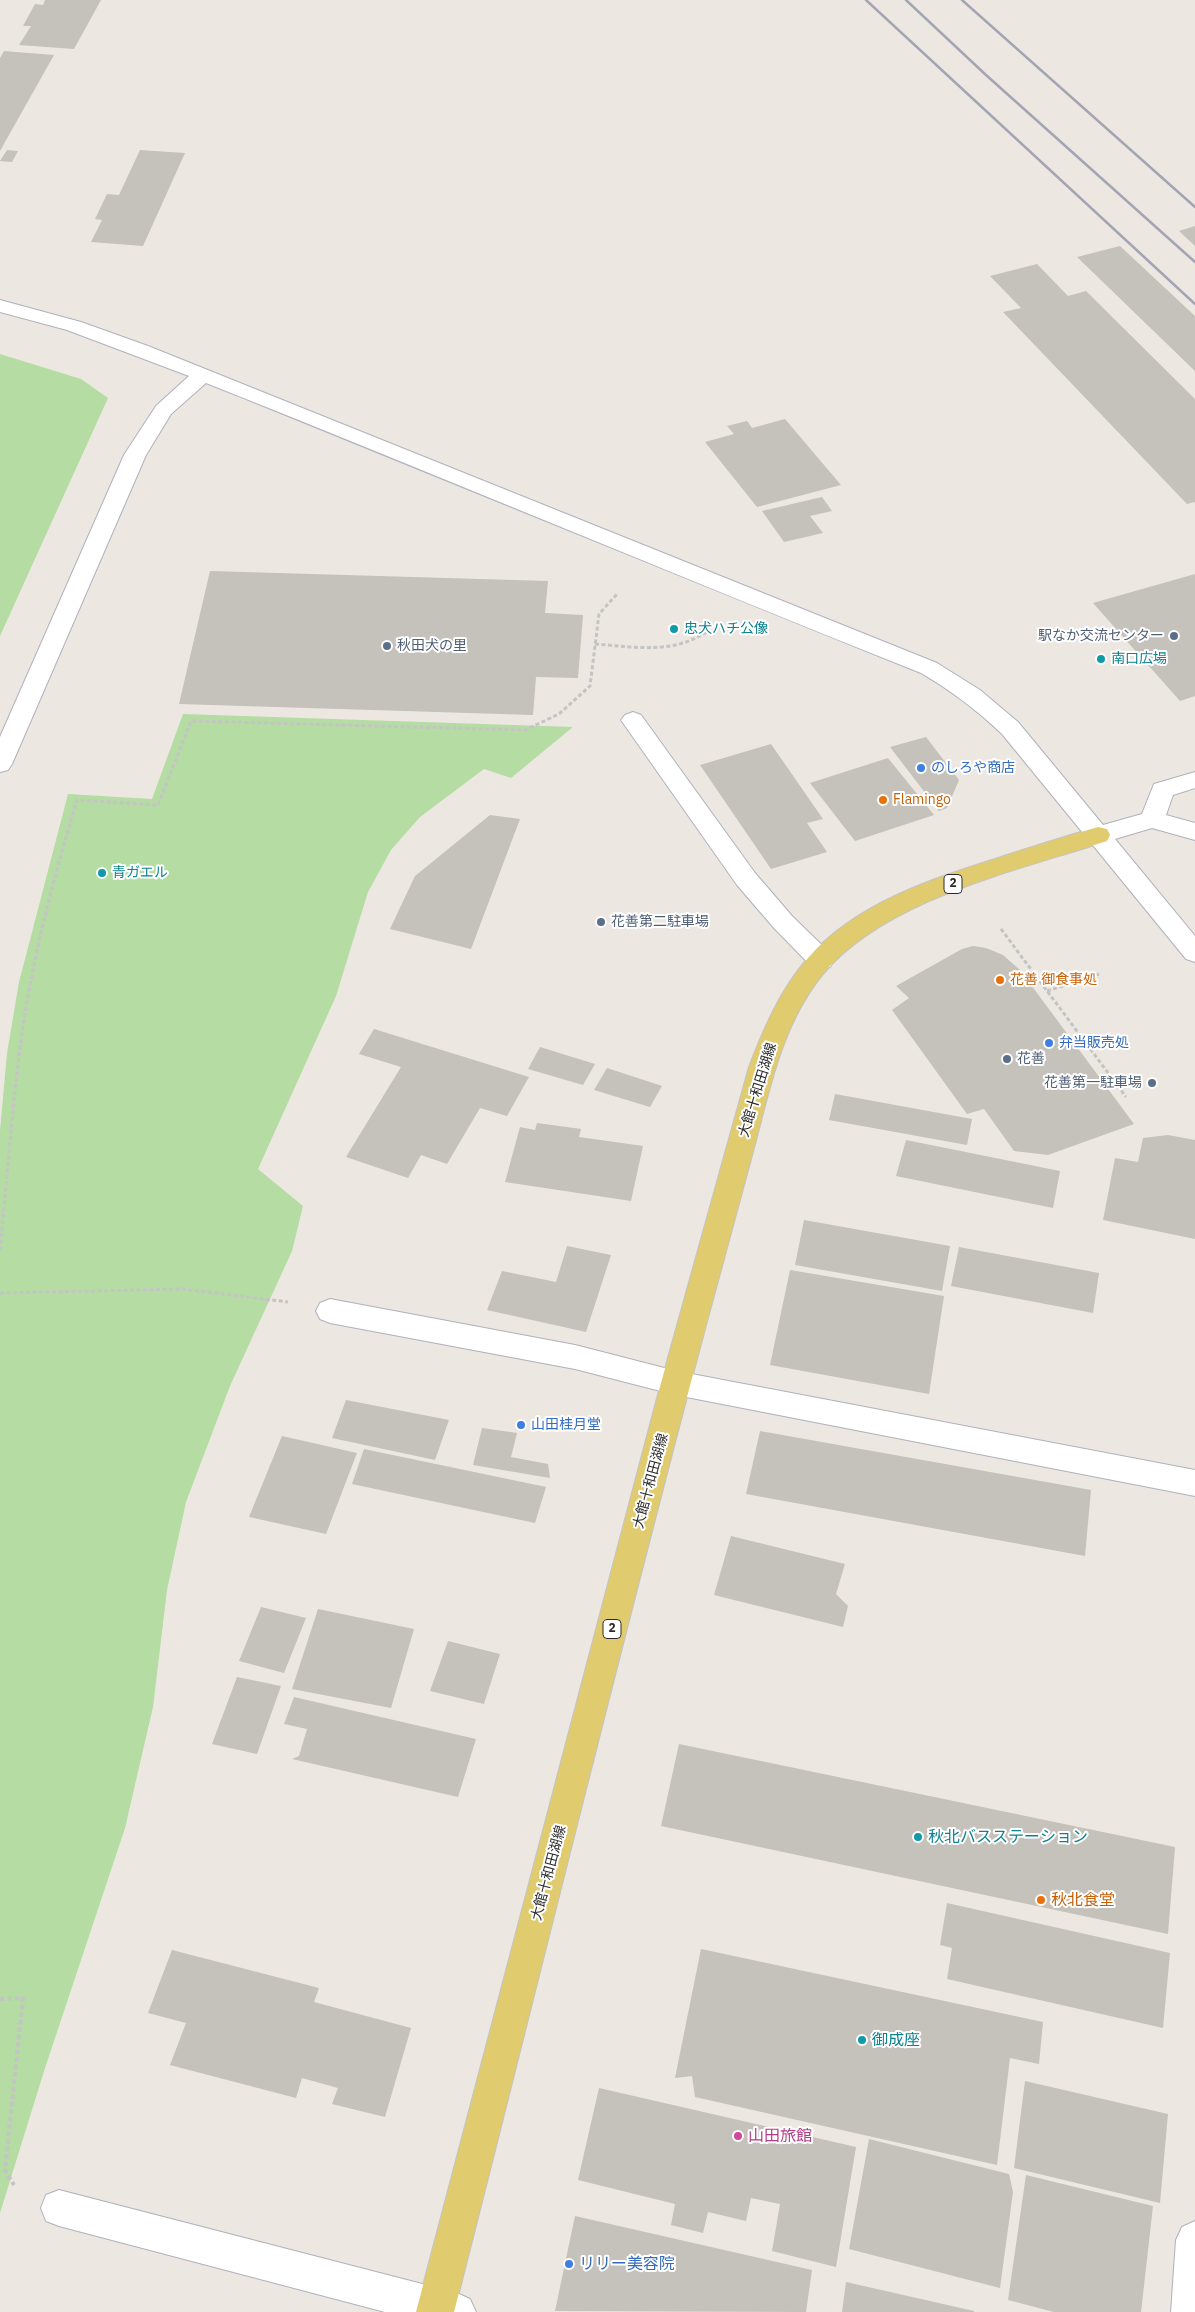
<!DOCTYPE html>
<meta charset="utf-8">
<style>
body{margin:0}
canvas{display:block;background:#ece7e0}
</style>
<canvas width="1195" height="2312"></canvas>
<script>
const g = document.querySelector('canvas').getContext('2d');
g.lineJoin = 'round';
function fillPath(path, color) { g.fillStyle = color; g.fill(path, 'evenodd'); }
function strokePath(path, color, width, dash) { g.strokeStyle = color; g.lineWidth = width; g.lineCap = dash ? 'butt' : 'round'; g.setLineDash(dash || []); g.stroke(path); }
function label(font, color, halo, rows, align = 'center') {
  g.font = font + ' "IBM Plex Sans","Noto Sans JP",sans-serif'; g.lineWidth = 4; g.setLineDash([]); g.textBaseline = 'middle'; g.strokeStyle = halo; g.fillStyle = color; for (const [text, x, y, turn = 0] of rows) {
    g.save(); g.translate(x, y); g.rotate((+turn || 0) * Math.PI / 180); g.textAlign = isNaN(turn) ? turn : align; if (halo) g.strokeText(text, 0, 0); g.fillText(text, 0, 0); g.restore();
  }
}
fillPath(new Path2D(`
 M 0,354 L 81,379 L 108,398 L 0,636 Z
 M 183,714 L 573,727 L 511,778 L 484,769 L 420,817 L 391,850 L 368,892 L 336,996 L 258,1169 L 303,1206 L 292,1251 L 230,1386 L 186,1502 L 167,1590 L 153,1707 L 125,1828 L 45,2068 L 0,2213 L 0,1131 L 7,1053 L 19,982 L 68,794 L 152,799 Z`), '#b4dca3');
fillPath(new Path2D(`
 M 45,0 L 101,0 L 74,49 L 19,45 L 31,26 L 23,26 L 35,4 L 43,5 Z
 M 4,51 L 54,55 L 0,151 L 0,58 Z
 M 7,150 L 18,151 L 12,162 L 0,161 Z
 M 140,150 L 185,153 L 143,246 L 91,242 L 102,220 L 95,219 L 107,194 L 119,195 Z
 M 1195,226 L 1195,246 L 1179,231 Z
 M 1120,246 L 1195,316 L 1195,371 L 1077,257 Z
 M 1037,264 L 1068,296 L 1086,291 L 1195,399 L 1195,502 L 1187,504 L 1003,312 L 1021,308 L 990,276 Z
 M 785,419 L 841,485 L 757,507 L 705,442 L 734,434 L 727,426 L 747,421 L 752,428 Z
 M 822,497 L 832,511 L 810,516 L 823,533 L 784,542 L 762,511 Z
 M 210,571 L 548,581 L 545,613 L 583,615 L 578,678 L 536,677 L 533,715 L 179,704 Z
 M 1195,574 L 1195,696 L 1180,701 L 1093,603 Z
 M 926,737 L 959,780 L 947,808 L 939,811 L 890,747 Z
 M 771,744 L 823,819 L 807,823 L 827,852 L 771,869 L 700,765 Z
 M 888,758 L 934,815 L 855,841 L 810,783 Z
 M 490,815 L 520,819 L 471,949 L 390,929 L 415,876 Z
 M 973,946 L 986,948 L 1003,955 L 1020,970 L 1134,1124 L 1048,1155 L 1014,1151 L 984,1109 L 967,1114 L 892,1010 L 909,998 L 896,986 L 962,949 Z
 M 374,1029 L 529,1077 L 507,1116 L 480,1108 L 447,1164 L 421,1155 L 408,1178 L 346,1157 L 401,1067 L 359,1054 Z
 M 540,1047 L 595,1064 L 583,1085 L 528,1069 Z
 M 607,1068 L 662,1086 L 650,1107 L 594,1090 Z
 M 835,1094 L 972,1119 L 967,1145 L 829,1120 Z
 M 537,1123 L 581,1129 L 579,1137 L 643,1146 L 631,1201 L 505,1182 L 520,1127 L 535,1130 Z
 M 1168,1135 L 1195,1140 L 1195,1239 L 1103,1220 L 1115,1158 L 1138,1162 L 1143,1138 Z
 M 906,1140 L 1060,1171 L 1053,1208 L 896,1176 Z
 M 804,1220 L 950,1246 L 942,1291 L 795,1265 Z
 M 567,1246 L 611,1255 L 586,1332 L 487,1310 L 502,1271 L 556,1282 Z
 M 959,1247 L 1099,1273 L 1093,1313 L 951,1286 Z
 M 790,1270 L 944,1296 L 929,1394 L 770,1365 Z
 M 346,1400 L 449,1420 L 435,1460 L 332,1438 Z
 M 482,1428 L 517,1433 L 511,1457 L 548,1464 L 550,1478 L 473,1465 Z
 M 760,1431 L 1091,1490 L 1085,1556 L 746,1494 Z
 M 282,1436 L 357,1453 L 326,1534 L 249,1517 Z
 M 364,1449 L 546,1487 L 535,1523 L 352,1484 Z
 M 731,1536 L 845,1564 L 836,1594 L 848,1606 L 843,1627 L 714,1595 Z
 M 261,1607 L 306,1618 L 284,1673 L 239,1661 Z
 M 318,1609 L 414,1629 L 391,1708 L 292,1689 Z
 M 448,1641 L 500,1654 L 484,1704 L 430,1691 Z
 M 237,1677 L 281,1686 L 257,1754 L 212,1744 Z
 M 294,1697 L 476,1739 L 458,1797 L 292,1759 L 299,1756 L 307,1729 L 284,1724 Z
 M 679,1744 L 1175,1847 L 1168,1934 L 661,1826 Z
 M 947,1903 L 1170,1953 L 1163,2028 L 947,1979 L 952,1948 L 940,1945 Z
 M 701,1949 L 1043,2022 L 1039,2064 L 1010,2058 L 997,2165 L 695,2097 L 692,2076 L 675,2078 Z
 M 172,1950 L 319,1988 L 314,2002 L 411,2028 L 385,2117 L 332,2104 L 338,2088 L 302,2078 L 296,2098 L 170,2065 L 186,2023 L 148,2013 Z
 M 1025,2081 L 1168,2114 L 1160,2203 L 1014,2168 Z
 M 599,2088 L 856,2147 L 836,2267 L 772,2251 L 780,2204 L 751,2198 L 746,2221 L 708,2212 L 703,2233 L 671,2225 L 675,2204 L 578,2180 Z
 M 869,2139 L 1009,2174 L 1013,2192 L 1000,2288 L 849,2249 Z
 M 1026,2175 L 1153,2206 L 1141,2312 L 1054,2312 L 1008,2300 Z
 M 575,2216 L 812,2270 L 806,2312 L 555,2311 Z
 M 846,2282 L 974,2311 L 974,2312 L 842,2312 Z`), '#c5c1bb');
const minor = new Path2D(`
 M 0,300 L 81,322 L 148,346 L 937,663 L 980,690 L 1018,722 L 1103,825 L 1142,814 L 1154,784 L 1195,772 L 1195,788 L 1173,795 L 1166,815 L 1195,823 L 1195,840 L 1152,828 L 1115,839 L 1195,936 L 1195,962 L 1186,959 L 1002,734 C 977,710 950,690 921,673 C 682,578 445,478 206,383 L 171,414 L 146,455 L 12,764 L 8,770 L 0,772 L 0,737 L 124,455 L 156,406 L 189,376 L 67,330 L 0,312 Z
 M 633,712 L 641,715 L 755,873 L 792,916 L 830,953 L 834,960 L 830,967 L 821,969 L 812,967 L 774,928 L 737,885 L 621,720 L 625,715 Z
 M 330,1299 L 575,1345 L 676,1371 L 1195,1470 L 1195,1496 L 676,1395 L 575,1369 L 330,1323 L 320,1319 L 316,1311 L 320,1303 Z
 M 59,2190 L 457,2293 L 470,2299 L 476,2312 L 385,2312 L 59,2226 L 46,2221 L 41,2208 L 46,2195 Z
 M 1195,2221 L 1195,2312 L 1171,2312 L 1176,2240 L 1182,2227 Z`);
const major = new Path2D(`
 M 1098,827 L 1107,829 L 1110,835 L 1107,841 C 1016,871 886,899 823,974 C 782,1024 770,1088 754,1148 C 739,1203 724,1259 709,1314 C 620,1646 539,1979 454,2312 L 416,2312 L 661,1383 L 749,1067 C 764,1028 780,990 808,958 C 857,902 935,878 1004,856 C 1035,846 1066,836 1098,827 Z`);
strokePath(minor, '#b0b1bb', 2);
strokePath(major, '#c4c4c4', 2);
strokePath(new Path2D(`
 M 595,644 C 635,647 675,655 709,630
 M 1001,929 L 1126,1097
 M 1047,991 L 1099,974
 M 0,1250 C 8,1171 13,1092 25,1013 C 37,941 56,870 77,800 L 158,805 L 191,721 L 525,730 L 559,714 L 590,686 L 599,614 L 618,593
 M 0,1293 L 183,1289 L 288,1302`), '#c4c4c4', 3, [4, 2.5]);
strokePath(new Path2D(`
 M 0,1999 L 23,1998 L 5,2170 L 14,2185`), '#c4c4c4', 4, [4.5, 3]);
fillPath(minor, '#fff');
fillPath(major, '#e1cb6f');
strokePath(new Path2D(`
 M 866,0 L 1195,304
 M 906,0 L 986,75 L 1195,262
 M 962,0 L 1195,207`), '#a3a5b4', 2.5);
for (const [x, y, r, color] of [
 [674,629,5,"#0f9aa8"],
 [1174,636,5,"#5c6f8a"],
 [387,646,5,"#5c6f8a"],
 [1101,659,5,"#0f9aa8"],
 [921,768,5,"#3f7fe0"],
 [883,800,5,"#e8710a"],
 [102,873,5,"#0f9aa8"],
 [601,922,5,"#5c6f8a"],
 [1000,980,5,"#e8710a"],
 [1049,1043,5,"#3f7fe0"],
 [1007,1059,5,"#5c6f8a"],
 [1152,1083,5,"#5c6f8a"],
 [521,1425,5,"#3f7fe0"],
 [918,1837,5,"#0f9aa8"],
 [1041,1900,5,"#e8710a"],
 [862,2040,5,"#0f9aa8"],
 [738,2136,5,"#d1479c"],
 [569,2264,5,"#3f7fe0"]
]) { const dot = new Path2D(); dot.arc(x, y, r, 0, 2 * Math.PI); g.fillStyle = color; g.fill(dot); strokePath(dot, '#fff', 2); }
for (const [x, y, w] of [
 [953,884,18],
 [612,1629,18]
]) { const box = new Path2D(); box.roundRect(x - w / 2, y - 9.5, w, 19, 4); g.fillStyle = '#fff'; g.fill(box); strokePath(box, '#2c2c2c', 1); }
label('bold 12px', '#2c2c2c', null, [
 ["2",953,884],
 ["2",612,1629]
]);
label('14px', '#0d838f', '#fff', [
 ["忠犬ハチ公像",684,629],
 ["南口広場",1111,659],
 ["青ガエル",112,873]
], 'left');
label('14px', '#4e5e75', '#fff', [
 ["駅なか交流センター",1164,636,"right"],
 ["秋田犬の里",397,646],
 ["花善第二駐車場",611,922],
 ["花善",1017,1059],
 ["花善第一駐車場",1142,1083,"right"]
], 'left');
label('14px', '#366cbe', '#fff', [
 ["のしろや商店",931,768],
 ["弁当販売処",1059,1043],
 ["山田桂月堂",531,1425]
], 'left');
label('14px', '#c56008', '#fff', [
 ["Flamingo",893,800],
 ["花善 御食事処",1010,980]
], 'left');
label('14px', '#2c2c2c', '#fff', [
 ["大館十和田湖線",758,1090,-73],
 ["大館十和田湖線",651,1481,-75],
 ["大館十和田湖線",549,1873,-75]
]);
label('16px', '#0d838f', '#fff', [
 ["秋北バスステーション",928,1837],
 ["御成座",872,2040]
], 'left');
label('16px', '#c56008', '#fff', [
 ["秋北食堂",1051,1900]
], 'left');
label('16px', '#b23c85', '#fff', [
 ["山田旅館",748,2136]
], 'left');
label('16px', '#366cbe', '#fff', [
 ["リリー美容院",579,2264]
], 'left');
</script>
